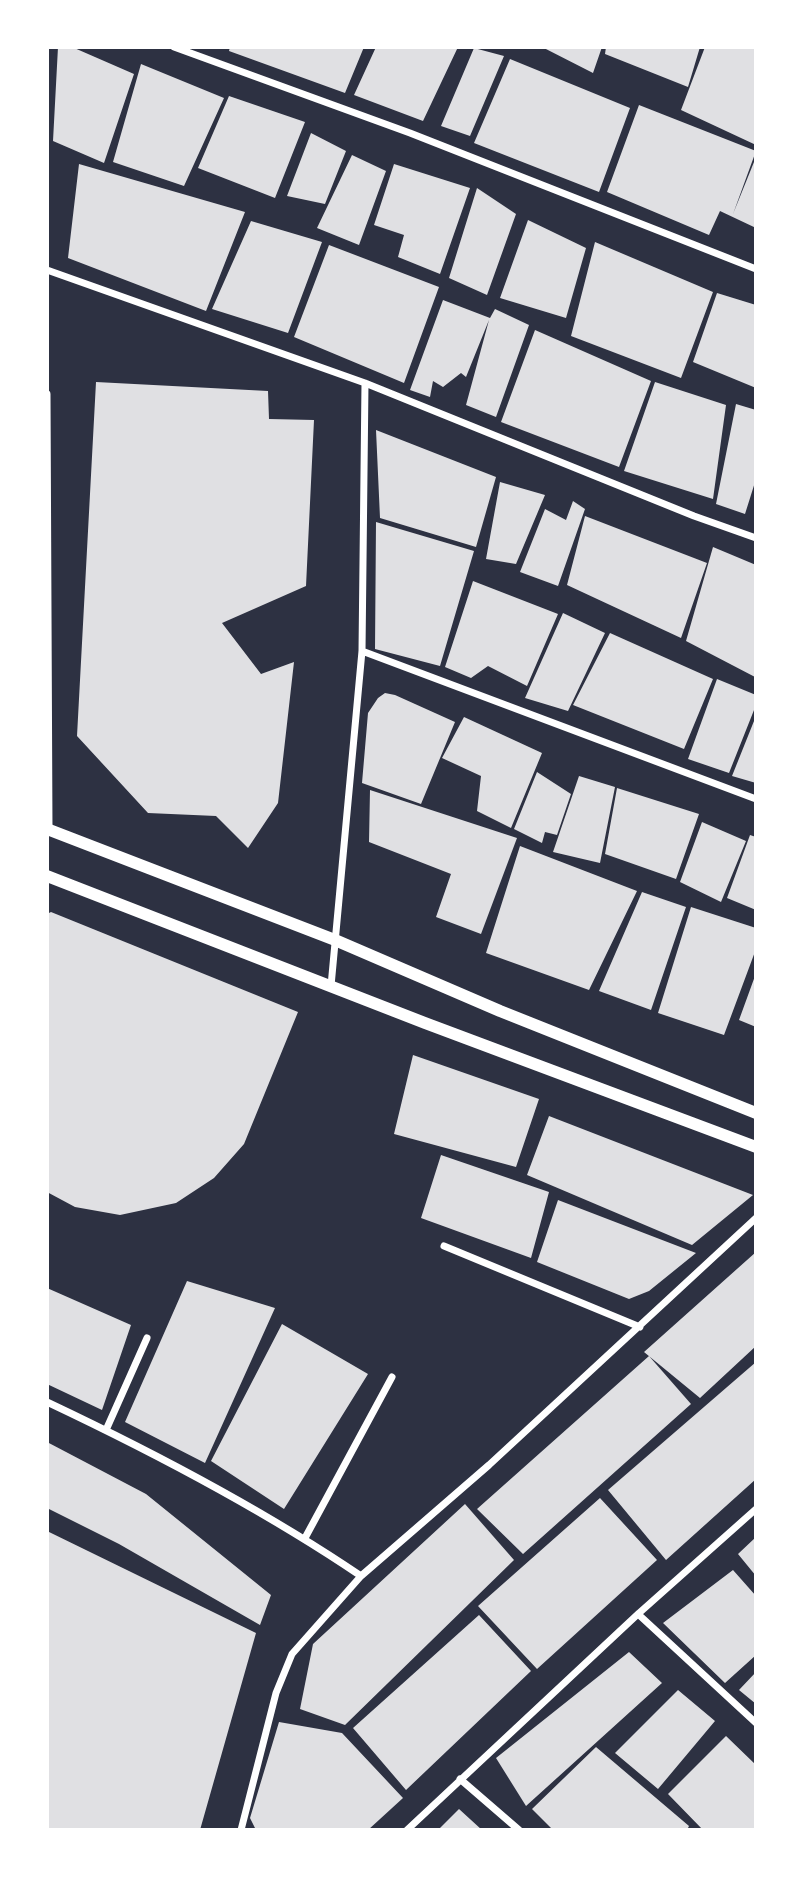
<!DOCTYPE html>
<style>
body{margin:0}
#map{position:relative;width:803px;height:1877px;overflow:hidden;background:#2d3142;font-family:"DejaVu Sans",sans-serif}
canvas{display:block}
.frame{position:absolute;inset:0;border:49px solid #fff;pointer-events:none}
</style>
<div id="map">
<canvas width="803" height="1877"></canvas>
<div class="frame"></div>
</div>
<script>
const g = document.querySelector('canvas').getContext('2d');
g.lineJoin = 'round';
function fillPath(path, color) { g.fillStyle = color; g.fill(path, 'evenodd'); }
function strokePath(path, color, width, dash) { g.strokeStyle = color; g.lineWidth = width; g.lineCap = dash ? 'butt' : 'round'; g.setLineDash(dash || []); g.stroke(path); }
fillPath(new Path2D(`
 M 58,47 L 72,47 L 134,74 L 104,163 L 53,141 Z
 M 230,47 L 364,47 L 345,93 L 229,51 Z
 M 376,47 L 458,47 L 423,121 L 354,95 Z
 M 542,47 L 602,47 L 593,73 Z
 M 606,47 L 700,47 L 688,87 L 605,54 Z
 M 705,47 L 756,47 L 756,145 L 681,110 Z
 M 474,48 L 504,56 L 470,136 L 441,126 Z
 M 510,59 L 630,108 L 599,192 L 474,143 Z
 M 141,64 L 224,98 L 184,186 L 113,162 Z
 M 229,96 L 305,122 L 275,198 L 198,168 Z
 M 639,105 L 756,151 L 733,214 L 756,157 L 756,228 L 720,211 L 709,235 L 607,192 Z
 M 311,133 L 346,151 L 325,204 L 287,196 Z
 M 352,155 L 386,171 L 359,245 L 317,228 Z
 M 79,164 L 245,212 L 206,311 L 68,258 Z
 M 394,164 L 470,188 L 440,274 L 398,257 L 404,235 L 374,225 Z
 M 477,188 L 516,214 L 487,295 L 449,278 Z
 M 528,220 L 586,248 L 566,318 L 500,298 Z
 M 251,221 L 322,242 L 288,333 L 212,309 Z
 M 595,242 L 713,292 L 681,378 L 571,336 Z
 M 329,245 L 439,287 L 404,383 L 294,337 Z
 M 717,293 L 756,305 L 756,388 L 693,362 Z
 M 443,300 L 490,318 L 495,309 L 529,325 L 496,417 L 466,405 L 489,320 L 466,377 L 461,373 L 443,387 L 433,381 L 430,397 L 410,390 Z
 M 535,330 L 651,381 L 619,467 L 501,422 Z
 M 96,382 L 268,391 L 269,419 L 314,420 L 306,586 L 222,623 L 261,674 L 294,662 L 278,803 L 248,848 L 216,816 L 148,813 L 77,736 Z
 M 655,382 L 726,405 L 713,499 L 624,471 Z
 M 736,404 L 756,410 L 756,479 L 745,514 L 716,504 Z
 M 376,430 L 496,477 L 476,547 L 380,518 Z
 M 500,482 L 545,495 L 516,564 L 486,559 Z
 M 573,501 L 585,509 L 558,586 L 520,572 L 545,509 L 566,520 Z
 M 585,516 L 707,563 L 681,638 L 567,585 Z
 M 376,522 L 474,551 L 440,666 L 375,649 Z
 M 713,547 L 756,565 L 755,677 L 686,641 Z
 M 473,581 L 558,614 L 527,686 L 488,666 L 471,678 L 445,667 Z
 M 563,613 L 605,633 L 568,711 L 525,698 Z
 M 610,633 L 713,679 L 684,749 L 573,705 Z
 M 717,679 L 756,695 L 756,705 L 729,773 L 688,759 Z
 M 385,693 L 395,695 L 455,722 L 421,804 L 362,783 L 368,713 L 378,698 Z
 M 756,716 L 756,783 L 732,776 Z
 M 464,717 L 542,753 L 511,828 L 477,811 L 481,776 L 442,758 Z
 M 537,772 L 571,794 L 557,835 L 545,832 L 542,843 L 514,829 Z
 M 579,776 L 615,787 L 600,863 L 553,852 Z
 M 617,788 L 699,814 L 676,879 L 605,854 Z
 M 370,790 L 517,838 L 481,934 L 436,917 L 451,874 L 369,842 Z
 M 702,822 L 746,841 L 721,902 L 680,882 Z
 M 750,835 L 756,837 L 756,910 L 727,898 Z
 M 520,846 L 637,891 L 589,990 L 486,953 Z
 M 642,892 L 686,907 L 651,1010 L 599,991 Z
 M 691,907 L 756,928 L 756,949 L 724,1035 L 658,1013 Z
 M 51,912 L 298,1012 L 244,1144 L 214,1178 L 176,1203 L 120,1215 L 75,1207 L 47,1192 L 47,914 Z
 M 755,976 L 756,976 L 756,1027 L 739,1020 Z
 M 413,1055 L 539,1099 L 516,1167 L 394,1134 Z
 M 549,1116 L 753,1195 L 692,1245 L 527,1175 Z
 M 441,1155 L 549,1192 L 531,1258 L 421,1218 Z
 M 558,1200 L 696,1253 L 649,1291 L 629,1299 L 537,1262 Z
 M 756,1252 L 756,1346 L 700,1398 L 644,1352 Z
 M 187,1281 L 275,1308 L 205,1463 L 125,1422 Z
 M 47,1288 L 131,1325 L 102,1410 L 47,1384 Z
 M 282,1324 L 368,1374 L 284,1509 L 211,1461 Z
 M 649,1356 L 691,1404 L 523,1554 L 477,1509 Z
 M 756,1362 L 756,1479 L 666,1560 L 608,1490 Z
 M 47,1442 L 146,1494 L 271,1595 L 260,1625 L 119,1544 L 47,1508 Z
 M 600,1498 L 657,1560 L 537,1669 L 478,1606 Z
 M 465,1504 L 514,1560 L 345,1725 L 300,1709 L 313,1644 Z
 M 47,1531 L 256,1633 L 200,1830 L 47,1830 Z
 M 756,1537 L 756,1576 L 738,1554 Z
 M 733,1570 L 756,1596 L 756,1655 L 725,1683 L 663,1623 Z
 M 479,1615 L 531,1671 L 406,1790 L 353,1728 Z
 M 629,1652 L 662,1683 L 526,1806 L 496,1758 Z
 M 756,1672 L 756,1704 L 739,1690 Z
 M 678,1690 L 715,1721 L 658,1789 L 615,1753 Z
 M 279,1722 L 342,1733 L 403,1798 L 368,1830 L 256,1830 L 250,1818 Z
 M 726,1736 L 756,1765 L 756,1830 L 703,1830 L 668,1794 Z
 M 596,1747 L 689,1826 L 687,1830 L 553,1830 L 532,1809 Z
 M 459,1809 L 482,1830 L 438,1830 Z`), '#e0e0e3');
strokePath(new Path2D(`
 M 174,47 L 410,133 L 756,269
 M 47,270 L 365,383 L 694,516 L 756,538
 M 47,394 L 49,830
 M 362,651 L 756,799
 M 331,986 L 362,651 L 365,383
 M 444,1246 L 640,1327
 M 47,1402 C 155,1453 262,1509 361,1576
 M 106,1430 L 147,1338
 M 305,1538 L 392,1377
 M 638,1614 L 756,1723
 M 460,1779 L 519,1830
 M 241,1830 L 276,1693 L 292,1654 L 361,1576 L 489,1465 L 756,1218
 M 407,1830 L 638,1614 L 756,1509`), '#fff', 7);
strokePath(new Path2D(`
 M 47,829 L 335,940 L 500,1011 L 756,1113
 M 47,876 L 425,1023 L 756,1147`), '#fff', 12);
</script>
